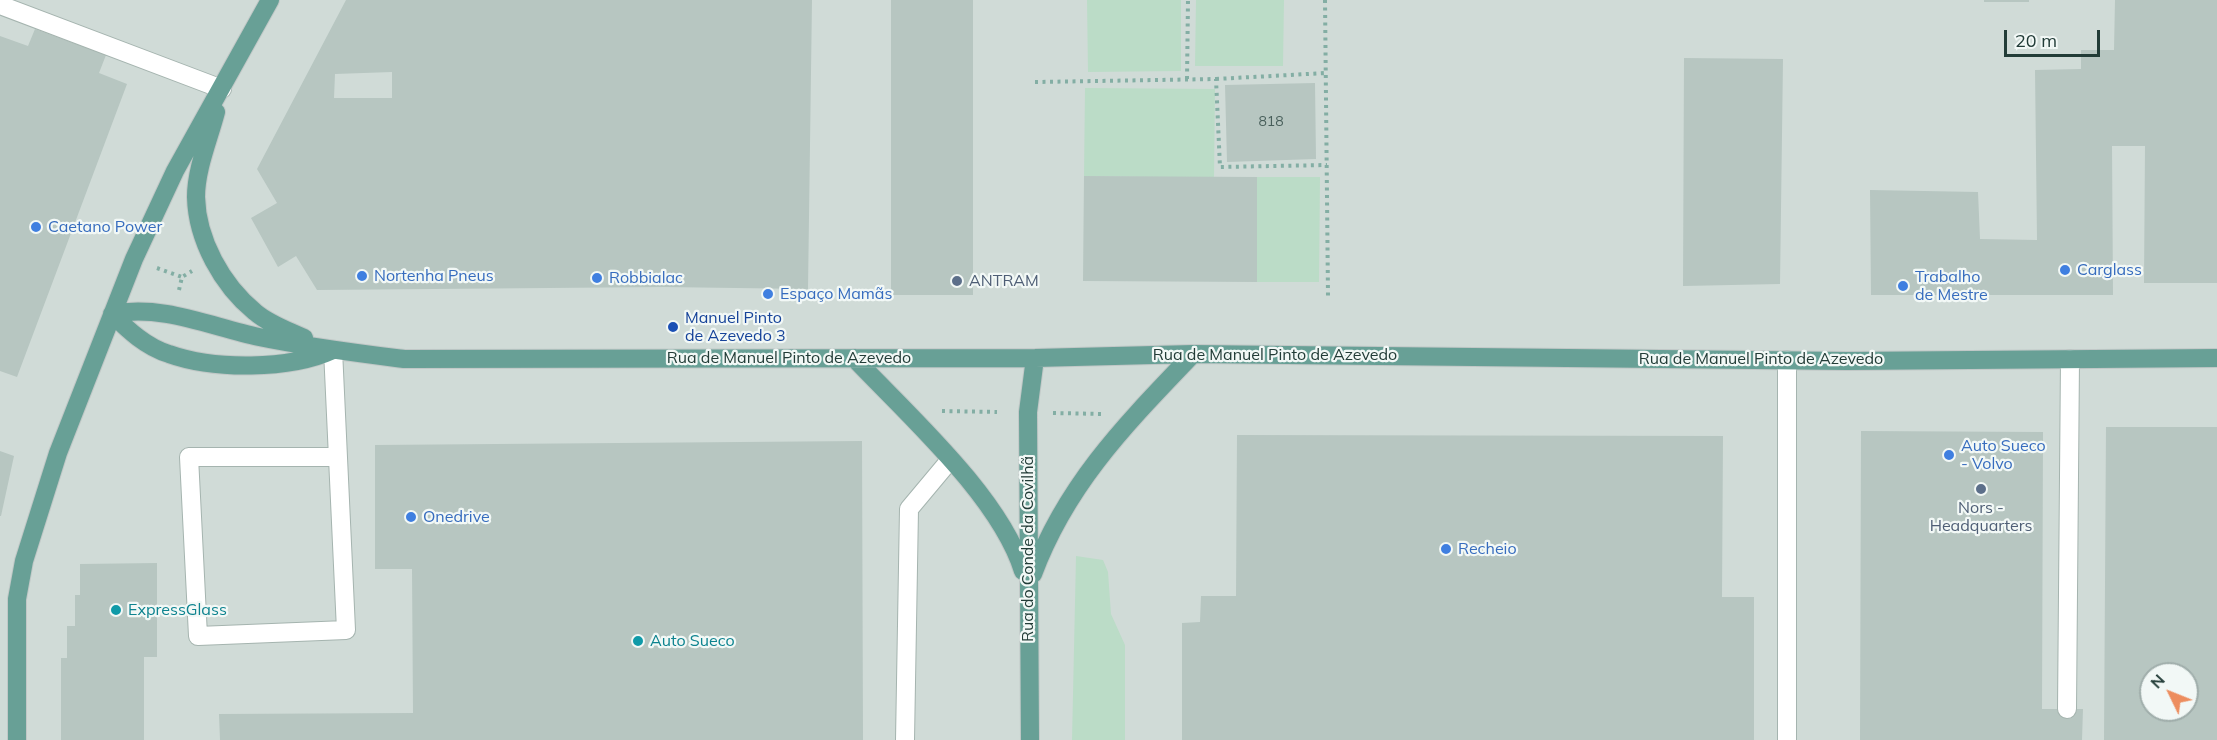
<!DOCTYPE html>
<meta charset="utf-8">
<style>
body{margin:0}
#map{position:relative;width:2217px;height:740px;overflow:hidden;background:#e2ece8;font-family:Mulish,sans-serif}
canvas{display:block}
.north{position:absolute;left:2139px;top:662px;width:60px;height:60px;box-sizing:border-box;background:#f2f8f6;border:2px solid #9fadaa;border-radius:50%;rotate:313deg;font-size:16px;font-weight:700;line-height:24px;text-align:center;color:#223c37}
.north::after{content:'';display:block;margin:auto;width:21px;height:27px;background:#ed8d5e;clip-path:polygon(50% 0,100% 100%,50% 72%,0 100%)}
.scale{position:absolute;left:2004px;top:30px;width:96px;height:27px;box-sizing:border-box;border:3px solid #223c37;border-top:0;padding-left:8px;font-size:18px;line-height:21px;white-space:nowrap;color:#223c37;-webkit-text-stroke:4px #f2f8f6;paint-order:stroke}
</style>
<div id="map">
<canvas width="2217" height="740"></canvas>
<div class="north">N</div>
<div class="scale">20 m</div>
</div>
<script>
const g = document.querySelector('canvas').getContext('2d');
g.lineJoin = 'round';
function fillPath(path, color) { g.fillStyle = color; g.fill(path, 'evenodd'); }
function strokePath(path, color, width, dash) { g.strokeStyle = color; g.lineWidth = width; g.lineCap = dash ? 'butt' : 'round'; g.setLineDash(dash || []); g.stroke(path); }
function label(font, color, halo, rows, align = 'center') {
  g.font = font + ' Mulish,sans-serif'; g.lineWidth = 4.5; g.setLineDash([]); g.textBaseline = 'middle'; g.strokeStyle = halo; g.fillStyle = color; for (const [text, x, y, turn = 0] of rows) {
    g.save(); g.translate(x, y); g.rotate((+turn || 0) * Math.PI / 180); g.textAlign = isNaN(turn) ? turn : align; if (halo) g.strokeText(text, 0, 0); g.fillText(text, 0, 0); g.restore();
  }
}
fillPath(new Path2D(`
 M 0,0 L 2217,0 L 2217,740 L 0,740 ZM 2151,674 L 2187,674 L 2187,710 L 2151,710 Z`), '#d0dbd7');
fillPath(new Path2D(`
 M 1087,0 L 1181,0 L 1181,71 L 1088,72 Z
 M 1196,0 L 1284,0 L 1283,66 L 1195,66 Z
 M 1085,88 L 1215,89 L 1214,178 L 1084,176 Z
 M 1257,177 L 1320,177 L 1319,282 L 1257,282 Z
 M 1076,556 L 1103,560 L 1108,572 L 1111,614 L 1125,645 L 1125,740 L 1072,740 Z`), '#bbdcc7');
fillPath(new Path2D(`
 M 346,0 L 812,0 L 808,289 L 664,287 L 317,290 L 296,256 L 278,267 L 251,218 L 277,203 L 257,169 ZM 392,72 L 392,98 L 334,98 L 335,74 Z
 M 891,0 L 973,0 L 973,295 L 891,295 Z
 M 1984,0 L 2029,0 L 2029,2 L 1984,2 Z
 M 2115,0 L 2217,0 L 2217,283 L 2144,283 L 2145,146 L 2112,146 L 2113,295 L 1871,295 L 1870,190 L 1978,192 L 1980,239 L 2037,240 L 2035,70 L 2081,69 L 2081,50 L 2114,50 Z
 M 35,29 L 106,55 L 99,73 L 127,84 L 17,377 L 0,371 L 0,36 L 28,46 Z
 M 1684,58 L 1783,59 L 1780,284 L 1683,286 Z
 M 1315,83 L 1316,159 L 1227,162 L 1225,85 Z
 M 1084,176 L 1257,177 L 1257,282 L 1083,281 Z
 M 2106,427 L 2217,427 L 2217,740 L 2104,740 ZM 2151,674 L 2187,674 L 2187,710 L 2151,710 Z
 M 1861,431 L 2043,432 L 2042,709 L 2083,709 L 2082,740 L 1860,740 Z
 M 1237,435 L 1723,436 L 1722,597 L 1754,597 L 1754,740 L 1182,740 L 1182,623 L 1200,622 L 1201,596 L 1236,596 Z
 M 862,441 L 863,740 L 220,740 L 219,714 L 413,713 L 412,569 L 375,569 L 375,445 Z
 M 0,451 L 14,456 L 1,516 L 0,516 Z
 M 157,563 L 157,657 L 144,657 L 144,740 L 61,740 L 61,658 L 67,658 L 67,626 L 75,626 L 75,595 L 80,595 L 80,564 Z`), '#b7c6c1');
const minor = new Path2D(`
 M 0,5 L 222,89
 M 333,350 L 346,630 L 198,636 L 189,457 L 338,457
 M 2067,709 L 2070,359
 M 905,740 L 909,509 L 950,460
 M 1787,740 L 1787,360`);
const major = new Path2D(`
 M 216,112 C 209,139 196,169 196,197 C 197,240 222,285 255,312 C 269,324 287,330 304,338
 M 112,314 C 163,304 211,327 259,337 C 307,347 356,353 404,359 L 1035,358 L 1193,354 L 1847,361 L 2217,358
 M 112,314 C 128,330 146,347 169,354 C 214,370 289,370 333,350
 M 854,358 C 909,416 1000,497 1023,571
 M 1033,574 C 1067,483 1127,423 1193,354
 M 17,740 L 17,599 L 24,561 L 58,453 L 134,259 L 175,171 L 270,0
 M 1030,740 L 1028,412 L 1035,358`);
strokePath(minor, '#a5b4af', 20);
strokePath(major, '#c1c8c7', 20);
strokePath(new Path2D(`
 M 1325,0 L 1328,296
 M 1187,79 L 1188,0
 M 1216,79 L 1326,73
 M 1035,82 L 1216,79 L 1220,167 L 1327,165
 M 157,268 L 182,277
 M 179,290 L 182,277 L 192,271
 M 942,411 L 997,412
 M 1053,413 L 1103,414`), '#83aea4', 4, [3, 4.5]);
strokePath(minor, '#fff', 18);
strokePath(major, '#68a096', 18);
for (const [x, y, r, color] of [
 [36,227,6,"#3f7fe0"],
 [2065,270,6,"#3f7fe0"],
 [362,276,6,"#3f7fe0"],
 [597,278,6,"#3f7fe0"],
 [957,281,6,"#5c6f8a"],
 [1903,286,6,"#3f7fe0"],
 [768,294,6,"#3f7fe0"],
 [673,327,6,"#1a4fb4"],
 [1949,455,6,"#3f7fe0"],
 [1981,489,6,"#5c6f8a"],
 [411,517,6,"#3f7fe0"],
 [1446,549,6,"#3f7fe0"],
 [116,610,6,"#0f9aa8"],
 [638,641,6,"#0f9aa8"]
]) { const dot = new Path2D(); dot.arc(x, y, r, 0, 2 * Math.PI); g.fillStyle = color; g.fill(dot); strokePath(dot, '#f2f8f6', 2); }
label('14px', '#475e5a', null, [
 ["818",1271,122]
]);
label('16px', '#366cbe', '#f2f8f6', [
 ["Caetano Power",48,227],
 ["Carglass",2077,270],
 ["Nortenha Pneus",374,276],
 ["Trabalho",1915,277],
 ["de Mestre",1915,295],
 ["Robbialac",609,278],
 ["Espaço Mamãs",780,294],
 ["Auto Sueco",1961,446],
 ["- Volvo",1961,464],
 ["Onedrive",423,517],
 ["Recheio",1458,549]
], 'left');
label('16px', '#4e5e75', '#f2f8f6', [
 ["ANTRAM",969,281],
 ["Nors -",1981,508,"center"],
 ["Headquarters",1981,526,"center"]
], 'left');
label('16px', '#164399', '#f2f8f6', [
 ["Manuel Pinto",685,318],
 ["de Azevedo 3",685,336]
], 'left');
label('16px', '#223c37', '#f2f8f6', [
 ["Rua de Manuel Pinto de Azevedo",1275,355],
 ["Rua de Manuel Pinto de Azevedo",789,358],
 ["Rua de Manuel Pinto de Azevedo",1761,359],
 ["Rua do Conde da Covilhã",1028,549,-90]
]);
label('16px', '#0d838f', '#f2f8f6', [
 ["ExpressGlass",128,610],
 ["Auto Sueco",650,641]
], 'left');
</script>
